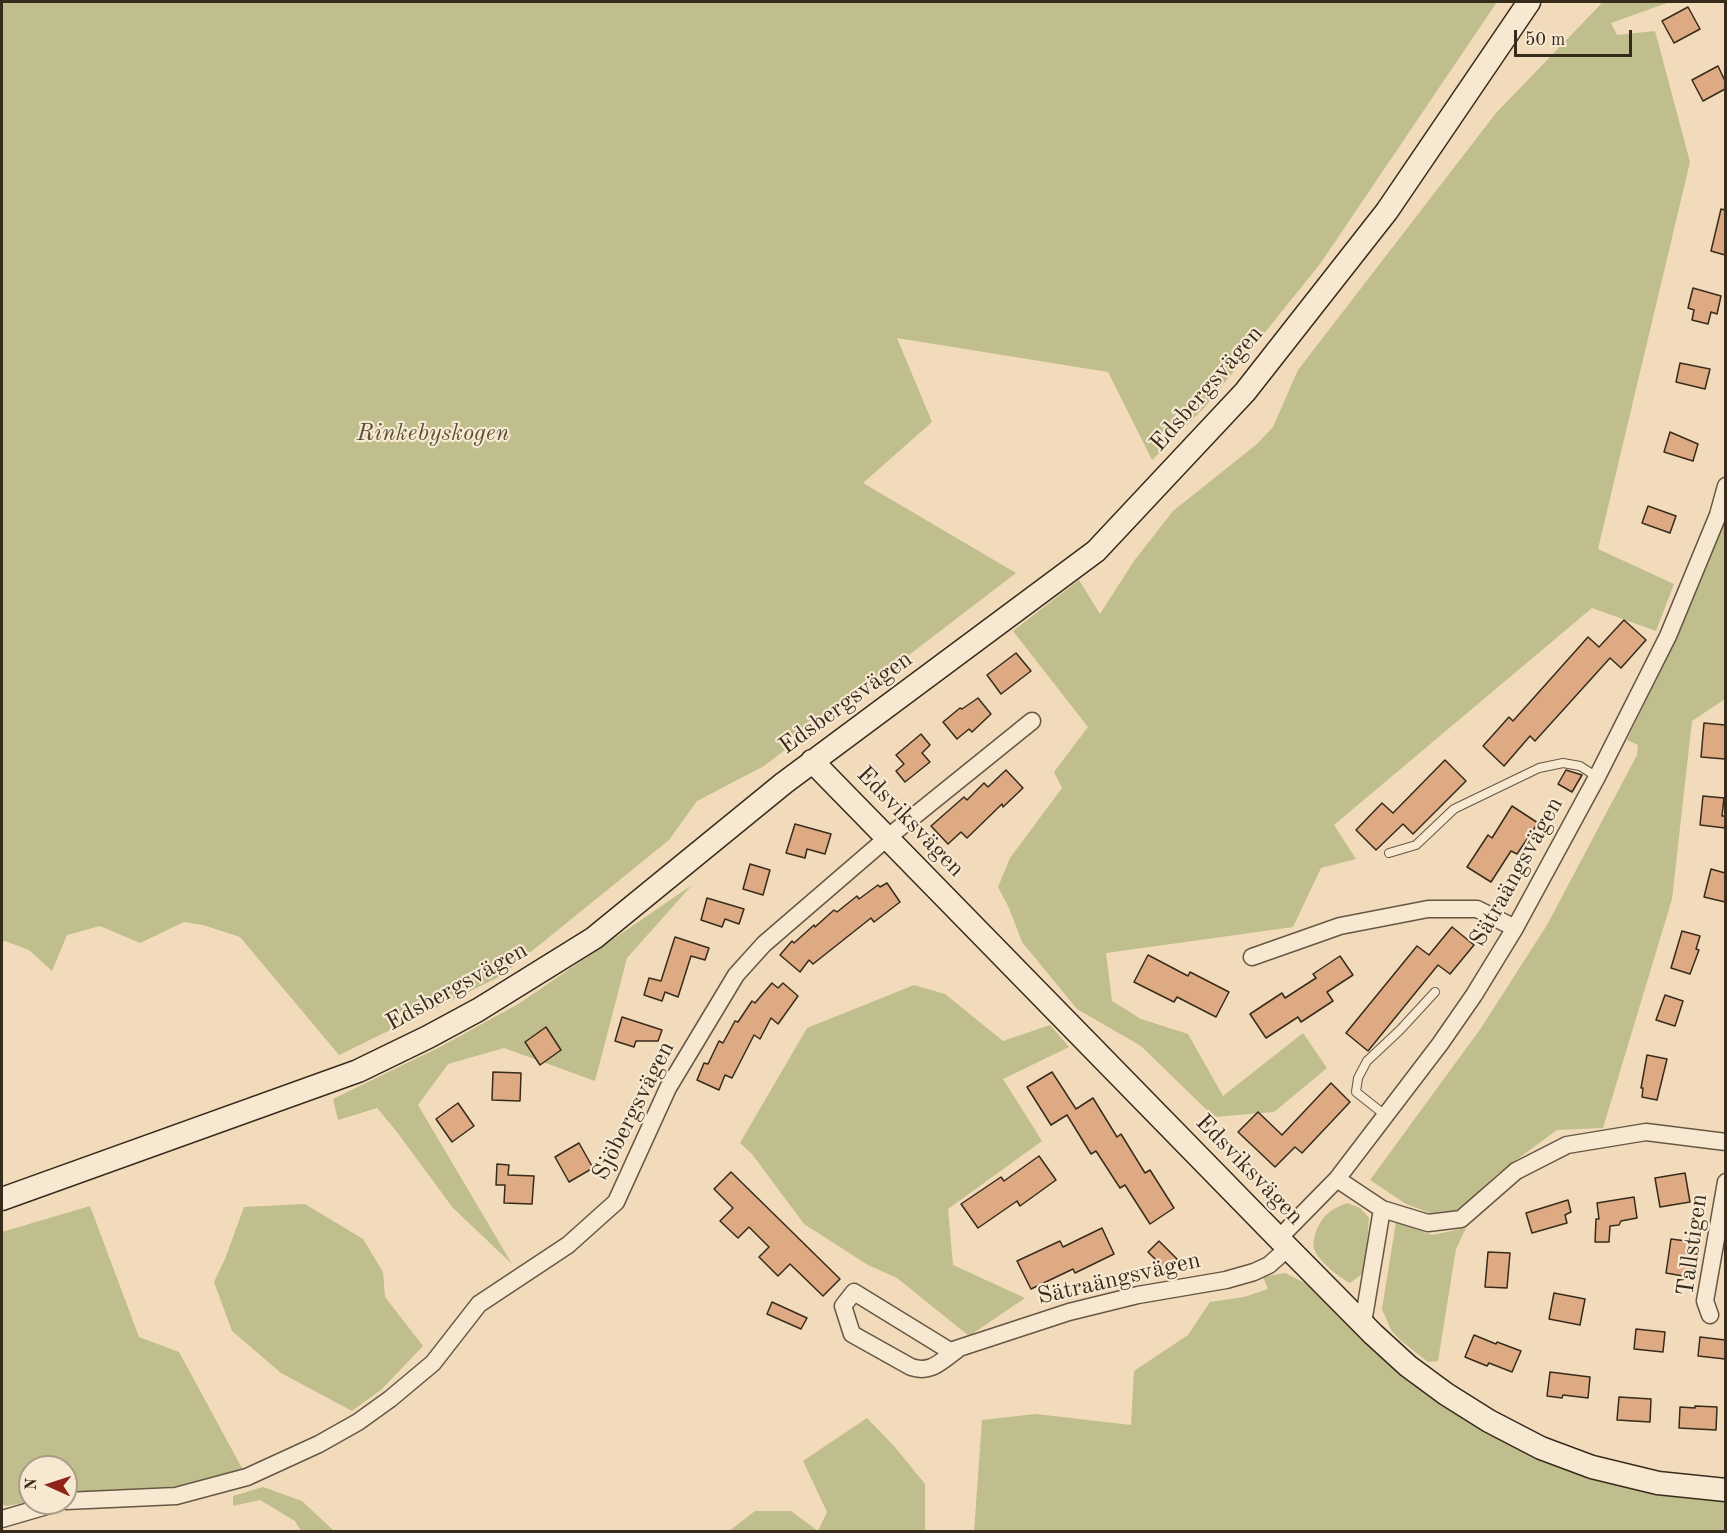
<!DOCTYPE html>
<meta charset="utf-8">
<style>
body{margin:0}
#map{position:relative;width:1727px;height:1533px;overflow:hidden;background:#f2dbba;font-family:"Old Standard TT",serif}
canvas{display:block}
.frame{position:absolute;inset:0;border:3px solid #372b1c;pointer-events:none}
.north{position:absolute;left:18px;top:1455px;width:60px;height:60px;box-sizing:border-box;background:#f7e8d2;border:2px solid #aa9c89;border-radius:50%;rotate:273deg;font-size:16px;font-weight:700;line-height:24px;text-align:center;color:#372b1c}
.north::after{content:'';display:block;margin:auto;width:21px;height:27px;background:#8f2418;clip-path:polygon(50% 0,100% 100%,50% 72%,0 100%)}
.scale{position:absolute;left:1514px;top:30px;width:118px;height:27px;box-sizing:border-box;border:3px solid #372b1c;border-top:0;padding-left:8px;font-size:18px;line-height:21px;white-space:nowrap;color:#372b1c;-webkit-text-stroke:4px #f7e8d2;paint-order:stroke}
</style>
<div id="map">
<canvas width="1727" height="1533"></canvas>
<div class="frame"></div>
<div class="north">N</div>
<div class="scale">50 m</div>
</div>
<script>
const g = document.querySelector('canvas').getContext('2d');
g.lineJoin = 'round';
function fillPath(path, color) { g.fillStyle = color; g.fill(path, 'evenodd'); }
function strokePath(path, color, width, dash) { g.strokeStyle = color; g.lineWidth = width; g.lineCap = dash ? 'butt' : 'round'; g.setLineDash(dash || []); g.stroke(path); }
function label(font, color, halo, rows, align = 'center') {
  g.font = font + ' "Old Standard TT",serif'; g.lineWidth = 4.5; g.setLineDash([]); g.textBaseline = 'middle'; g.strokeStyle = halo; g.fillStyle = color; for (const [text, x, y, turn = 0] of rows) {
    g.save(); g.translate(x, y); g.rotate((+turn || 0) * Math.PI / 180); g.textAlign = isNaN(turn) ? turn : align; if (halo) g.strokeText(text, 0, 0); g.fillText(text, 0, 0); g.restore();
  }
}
fillPath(new Path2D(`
 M 2,2 L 1497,2 L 1320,264 L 1204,408 L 1152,460 L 1108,372 L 897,338 L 932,422 L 863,483 L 1016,573 L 764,766 L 697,801 L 669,840 L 501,976 L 339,1055 L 240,937 L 203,925 L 184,922 L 140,943 L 100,926 L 67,935 L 52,971 L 29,950 L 5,941 L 2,942 Z
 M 1599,2 L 1670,2 L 1611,23 L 1617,35 L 1655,31 L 1690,162 L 1598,549 L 1674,584 L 1656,631 L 1592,608 L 1334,825 L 1356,859 L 1321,868 L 1293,927 L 1106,953 L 1112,1001 L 1141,1019 L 1188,1034 L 1223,1096 L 1303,1033 L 1327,1068 L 1274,1112 L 1214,1117 L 1141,1046 L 1077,1009 L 1022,942 L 1009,908 L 998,887 L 1010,858 L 1062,788 L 1054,772 L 1088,727 L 1013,631 L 1079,580 L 1100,614 L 1134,561 L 1173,511 L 1257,444 L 1273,427 L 1298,370 L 1496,113 L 1601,4 Z
 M 1725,515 L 1725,699 L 1692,721 L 1672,899 L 1603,1128 L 1557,1130 L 1497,1174 L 1459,1210 L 1430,1213 L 1406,1204 L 1370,1180 L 1481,1028 L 1547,925 L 1637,755 L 1638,745 L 1627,740 C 1663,666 1700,593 1725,515 Z
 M 692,885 L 627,958 L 595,1081 L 504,1048 L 448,1064 L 418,1105 L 512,1264 L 453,1208 L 397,1132 L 377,1108 L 338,1120 L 333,1099 L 440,1047 L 520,1003 Z
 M 914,985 L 945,994 L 1003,1041 L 1050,1025 L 1069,1047 L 1003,1079 L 1042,1141 L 948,1209 L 953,1265 L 1025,1298 L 969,1336 L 897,1278 L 868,1265 L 804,1224 L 752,1154 L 740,1143 L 807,1028 Z
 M 1347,1203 L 1360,1208 L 1369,1218 L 1367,1247 L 1362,1274 L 1350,1283 C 1340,1278 1319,1261 1315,1251 C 1310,1241 1319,1222 1326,1215 C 1332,1209 1340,1206 1347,1203 Z
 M 305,1204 L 363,1239 L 383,1272 L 385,1297 L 423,1346 L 382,1389 L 352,1411 L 281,1373 L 232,1331 L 214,1282 L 225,1259 L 244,1207 Z
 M 90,1206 L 139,1337 L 179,1352 L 243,1470 L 198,1484 L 66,1497 L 66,1467 L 30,1467 L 30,1502 L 6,1506 L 2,1504 L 2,1232 Z
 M 1396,1222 L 1432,1235 L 1466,1228 L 1456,1249 L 1438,1361 L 1428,1362 L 1400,1340 L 1391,1330 L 1382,1309 Z
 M 1285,1273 L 1305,1283 L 1350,1326 L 1602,1478 L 1702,1500 L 1726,1500 L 1725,1532 L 974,1532 L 982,1420 L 1036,1414 L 1131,1425 L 1134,1371 L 1188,1335 L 1210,1302 L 1244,1297 L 1268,1289 L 1263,1277 Z
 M 867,1418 L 894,1446 L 925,1484 L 925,1531 L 729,1531 L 755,1511 L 791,1511 L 818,1531 L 827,1512 L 803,1461 Z
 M 263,1487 L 302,1501 L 334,1531 L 301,1531 L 295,1521 L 260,1500 L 233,1506 L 233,1496 Z`), '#bfbe8c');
const building = new Path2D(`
 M 1688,7 L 1700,29 L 1674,43 L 1662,21 Z
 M 1718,66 L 1725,81 L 1725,89 L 1703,101 L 1692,80 Z
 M 1721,209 L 1725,210 L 1725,255 L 1711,251 Z
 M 1693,288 L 1721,296 L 1717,314 L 1711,312 L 1708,324 L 1692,320 L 1694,310 L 1688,308 Z
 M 1680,363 L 1710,369 L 1705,389 L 1676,382 Z
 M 1670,432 L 1698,444 L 1693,461 L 1664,452 Z
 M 1648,506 L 1676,516 L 1670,533 L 1642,523 Z
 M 1624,620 L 1646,640 L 1621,668 L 1610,658 L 1535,741 L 1530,736 L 1504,766 L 1483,746 L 1509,717 L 1513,721 L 1588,637 L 1599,647 Z
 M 1016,653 L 1031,671 L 1001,694 L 987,675 Z
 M 978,698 L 991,714 L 972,732 L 969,729 L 957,739 L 943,722 L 960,708 L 962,709 Z
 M 1704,723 L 1725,725 L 1725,759 L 1701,757 Z
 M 921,734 L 930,745 L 922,753 L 930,762 L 905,782 L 896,771 L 904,764 L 896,755 Z
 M 1445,760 L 1466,781 L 1413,834 L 1403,824 L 1376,850 L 1356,830 L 1382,803 L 1393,813 Z
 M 1006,770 L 1023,788 L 1003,807 L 1002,804 L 967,838 L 961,832 L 948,844 L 931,826 L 964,797 L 967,800 L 984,783 L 988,787 Z
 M 1566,770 L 1582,775 L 1572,792 L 1558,784 Z
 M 1703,796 L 1724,798 L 1722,816 L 1725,816 L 1725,828 L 1700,825 Z
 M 1512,806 L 1538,823 L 1517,854 L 1511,851 L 1491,882 L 1467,867 L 1488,835 L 1492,838 Z
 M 795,824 L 831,834 L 825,854 L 807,849 L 805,858 L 786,853 Z
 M 750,864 L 770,870 L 763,895 L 743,889 Z
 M 1711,869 L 1725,873 L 1725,902 L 1704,897 Z
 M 887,883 L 900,902 L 874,922 L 871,918 L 813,964 L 809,960 L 800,972 L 780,955 L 792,941 L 794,943 L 814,925 L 815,927 L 834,910 L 837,912 L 857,896 L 859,899 L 878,885 L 880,887 Z
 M 707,898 L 744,909 L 739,924 L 725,919 L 722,927 L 701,920 Z
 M 1452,927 L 1474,945 L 1450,974 L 1438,965 L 1368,1051 L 1346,1033 L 1417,946 L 1429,955 Z
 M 1682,931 L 1700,936 L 1696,949 L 1699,950 L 1690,974 L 1671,968 Z
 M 675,937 L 709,948 L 705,960 L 691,956 L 678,997 L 665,992 L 662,1001 L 644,995 L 649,978 L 661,981 Z
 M 1148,955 L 1188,976 L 1190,972 L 1229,992 L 1216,1017 L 1177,997 L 1174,1002 L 1134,982 Z
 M 1340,956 L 1353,975 L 1327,992 L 1333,1001 L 1301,1022 L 1298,1017 L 1266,1038 L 1250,1014 L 1282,993 L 1285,998 L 1316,978 L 1313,974 Z
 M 772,983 L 778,988 L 783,983 L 798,996 L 778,1024 L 771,1018 L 760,1039 L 754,1035 L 732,1078 L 725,1075 L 719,1090 L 697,1080 L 704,1063 L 708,1064 L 719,1041 L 723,1043 L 735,1021 L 738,1022 L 752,1001 L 755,1003 Z
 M 1665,995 L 1683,1001 L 1675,1026 L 1656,1020 Z
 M 622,1017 L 662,1030 L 658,1041 L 636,1041 L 634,1047 L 615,1041 Z
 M 546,1027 L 561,1050 L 540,1065 L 525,1042 Z
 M 1647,1055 L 1667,1059 L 1657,1100 L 1642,1097 L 1643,1088 L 1641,1088 Z
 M 493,1072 L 521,1073 L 520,1101 L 492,1100 Z
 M 1052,1072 L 1076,1109 L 1093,1098 L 1117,1137 L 1121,1134 L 1145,1173 L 1150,1170 L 1174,1208 L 1150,1224 L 1125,1185 L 1120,1188 L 1096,1151 L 1091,1154 L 1067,1115 L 1051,1125 L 1027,1087 Z
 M 1331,1083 L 1350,1102 L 1302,1153 L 1295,1147 L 1275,1167 L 1238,1132 L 1258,1112 L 1282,1135 Z
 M 458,1103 L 474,1126 L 452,1142 L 436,1119 Z
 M 579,1143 L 593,1168 L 569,1182 L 555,1157 Z
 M 1039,1156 L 1056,1180 L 1020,1206 L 1017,1201 L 978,1228 L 961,1204 L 1001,1177 L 1004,1181 Z
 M 497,1164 L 509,1165 L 508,1175 L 534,1176 L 532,1204 L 504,1203 L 505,1185 L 496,1185 Z
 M 731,1172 L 840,1279 L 823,1296 L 790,1264 L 778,1276 L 759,1257 L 769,1247 L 749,1227 L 738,1238 L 720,1221 L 733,1208 L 714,1189 Z
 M 1685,1173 L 1690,1202 L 1660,1207 L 1655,1178 Z
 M 1634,1197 L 1637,1218 L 1621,1221 L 1619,1225 L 1610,1226 L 1609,1242 L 1595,1242 L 1596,1219 L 1599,1219 L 1597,1203 Z
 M 1568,1200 L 1571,1212 L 1565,1215 L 1567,1223 L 1532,1233 L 1526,1213 Z
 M 1102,1228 L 1114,1254 L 1075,1273 L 1073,1269 L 1031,1289 L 1017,1261 L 1060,1241 L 1063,1247 Z
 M 1671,1239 L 1694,1242 L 1689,1277 L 1666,1273 Z
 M 1159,1241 L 1177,1259 L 1166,1270 L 1148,1252 Z
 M 1488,1252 L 1510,1253 L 1507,1288 L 1485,1287 Z
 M 1554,1293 L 1585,1299 L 1580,1325 L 1549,1319 Z
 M 772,1302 L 807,1318 L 801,1329 L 767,1314 Z
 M 1636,1329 L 1665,1332 L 1663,1352 L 1634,1349 Z
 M 1474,1335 L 1496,1344 L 1497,1342 L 1521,1351 L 1512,1372 L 1489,1363 L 1487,1366 L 1465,1357 Z
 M 1700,1337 L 1725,1340 L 1725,1359 L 1698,1356 Z
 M 1550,1372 L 1590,1377 L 1588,1398 L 1563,1395 L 1562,1398 L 1547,1396 Z
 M 1619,1397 L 1651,1399 L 1650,1422 L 1617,1420 Z
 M 1695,1406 L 1717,1407 L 1716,1430 L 1679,1428 L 1680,1407 L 1695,1408 Z`);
fillPath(building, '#deaa83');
strokePath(building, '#372b1c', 1.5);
const lane = new Path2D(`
 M 1389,853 L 1416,845 L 1454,809 L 1539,768 L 1563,763 L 1580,766 L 1597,777
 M 1385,1115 L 1356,1092 L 1358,1078 L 1367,1061 L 1400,1030 L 1435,992`);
const street = new Path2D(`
 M 1252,957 L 1340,926 L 1428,909 L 1477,909 L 1515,928
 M 1337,1179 L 1382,1209 L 1428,1223 L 1461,1219 L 1516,1171 L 1567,1145 L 1646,1132 L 1726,1142
 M 1279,1238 L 1337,1179 L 1440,1044 L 1474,995 L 1515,928 L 1597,777 L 1668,636 L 1718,515 L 1726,486
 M 1710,1315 L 1705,1301 L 1726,1182
 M 1363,1323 L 1382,1209
 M 957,1350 C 941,1361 931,1374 911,1367 L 852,1334 L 843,1306 L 854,1292 L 950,1351 L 1069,1312 L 1138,1295 L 1226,1280 L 1254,1272 L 1269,1265 L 1288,1248
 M 66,1501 L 176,1496 L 247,1477 L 319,1444 L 358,1422 L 390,1399 L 433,1363 L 479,1304 L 568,1245 L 616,1202 L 668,1088 L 736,975 L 764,944 L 887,838 L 1032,721
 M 2,1519 L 57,1503`);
const secondary = new Path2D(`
 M 812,761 L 1288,1248 L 1373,1334 L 1408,1366 L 1446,1394 L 1489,1421 L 1541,1448 L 1592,1467 L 1658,1483 L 1726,1490
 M 2,1199 L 358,1071 L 428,1037 L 478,1010 L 594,938 L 784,783 L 1096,551 L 1245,392 L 1387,211 L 1529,2`);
strokePath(lane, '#665744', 10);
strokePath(street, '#665744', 19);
strokePath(secondary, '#372b1c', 25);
strokePath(lane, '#f7e8d2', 8);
strokePath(street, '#f7e8d2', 16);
strokePath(secondary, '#f7e8d2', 22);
label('24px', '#372b1c', '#f7e8d2', [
 ["Edsbergsvägen",1207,389,-49],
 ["Edsbergsvägen",846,703,-36],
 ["Edsviksvägen",910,822,46],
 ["Sätraängsvägen",1517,872,-61],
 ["Edsbergsvägen",457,987,-29],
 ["Sjöbergsvägen",634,1111,-63],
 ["Edsviksvägen",1249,1170,46],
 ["Tallstigen",1693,1245,-82],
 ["Sätraängsvägen",1119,1279,-13]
]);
label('italic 24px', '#595038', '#f7e8d2', [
 ["Rinkebyskogen",433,434]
]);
</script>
